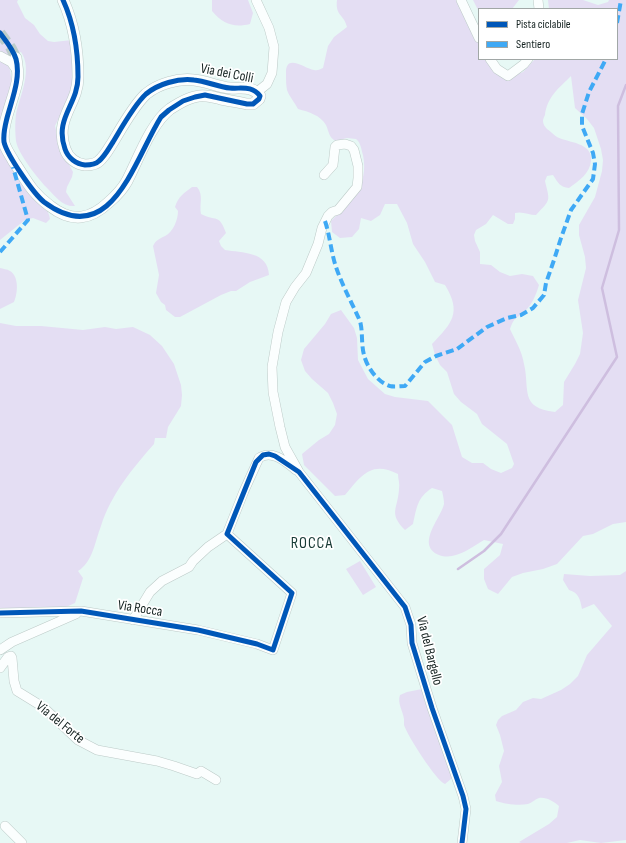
<!DOCTYPE html>
<style>
body{margin:0}
#map{position:relative;width:626px;height:843px;overflow:hidden;background:#e7f8f5;font-family:"Sofia Sans Condensed",sans-serif}
canvas{display:block}
.legend{position:absolute;left:478px;top:8px;width:140px;height:52px;box-sizing:border-box;background:#fff;border:1px solid #a1a7a6;margin:0;padding:5px 7px;list-style:none;font-size:12px;color:#142220}
.legend li{display:flex;align-items:center;gap:8px;height:20px}
.legend b{width:20px;border:1px solid #a1a7a6}
</style>
<div id="map">
<canvas width="626" height="843"></canvas>
<ul class="legend">
<li><b style="height:5px;background:#0057b8"></b>Pista ciclabile</li>
<li><b style="height:5px;background:#3fa9f5"></b>Sentiero</li>
</ul>
</div>
<script>
const g = document.querySelector('canvas').getContext('2d');
g.lineJoin = 'round';
function fillPath(path, color) { g.fillStyle = color; g.fill(path, 'evenodd'); }
function strokePath(path, color, width, dash) { g.strokeStyle = color; g.lineWidth = width; g.lineCap = dash ? 'butt' : 'round'; g.setLineDash(dash || []); g.stroke(path); }
function label(font, color, halo, rows, align = 'center') {
  g.font = font + ' "Sofia Sans Condensed",sans-serif'; g.lineWidth = 3.5; g.setLineDash([]); g.textBaseline = 'middle'; g.strokeStyle = halo; g.fillStyle = color; for (const [text, x, y, turn = 0] of rows) {
    g.save(); g.translate(x, y); g.rotate((+turn || 0) * Math.PI / 180); g.textAlign = isNaN(turn) ? turn : align; if (halo) g.strokeText(text, 0, 0); g.fillText(text, 0, 0); g.restore();
  }
}
fillPath(new Path2D(`
 M 0,0 L 18,0 L 17,2 L 25,18 L 34,25 L 40,34 L 48,41 L 54,42 L 72,40 L 73,88 L 55,126 L 60,147 L 73,172 L 72,177 L 67,187 L 66,192 L 75,206 C 63,207 56,197 48,189 C 39,180 18,154 16,141 C 15,133 15,122 16,114 C 20,96 33,69 21,52 L 15,53 L 9,58 C 8,66 12,75 11,83 C 9,97 3,111 0,124 Z
 M 212,0 L 248,0 L 253,13 L 250,24 C 234,28 223,24 212,11 Z
 M 337,0 L 461,0 L 479,44 L 479,59 L 488,59 L 515,75 L 523,72 L 535,59 L 617,59 L 617,9 L 549,9 L 548,0 L 583,0 L 598,5 L 608,2 L 609,0 L 626,0 L 626,522 L 613,524 L 593,534 L 583,536 L 557,564 L 543,569 L 523,573 L 512,577 L 498,594 L 488,589 L 484,579 L 484,569 L 500,555 L 503,544 L 484,540 C 471,548 454,561 439,555 C 415,545 441,518 444,504 C 444,500 443,495 442,491 L 432,488 C 417,498 417,507 413,524 L 405,530 C 388,513 398,509 399,489 C 400,484 398,479 398,474 C 371,460 361,476 345,495 L 335,496 L 304,465 L 302,454 L 319,440 L 329,434 L 335,425 L 337,414 L 333,403 L 328,393 L 312,379 L 305,371 L 301,360 L 304,349 L 325,324 L 331,314 L 341,310 L 354,328 L 357,338 L 358,360 L 368,379 L 385,394 L 395,397 L 428,401 L 452,425 L 462,457 L 472,463 L 483,463 L 491,469 L 501,473 L 512,468 L 514,464 L 507,444 L 482,424 L 477,414 L 461,402 L 454,394 L 447,372 L 440,365 L 435,355 L 432,344 C 452,323 462,313 445,285 L 435,282 L 425,262 L 413,244 L 407,223 L 397,204 L 385,204 L 380,215 L 371,221 L 361,218 L 359,229 L 352,237 L 340,238 L 332,232 L 331,221 C 351,200 369,186 363,155 C 361,149 361,143 356,139 L 347,138 L 336,141 C 329,138 329,132 326,125 C 320,115 309,112 298,109 C 295,103 289,96 287,90 C 286,85 286,80 286,74 C 285,52 305,69 314,70 C 318,71 320,69 323,68 L 328,46 L 334,37 L 347,27 C 344,14 335,16 337,0 ZM 571,76 L 575,108 L 587,119 L 594,128 L 601,149 L 603,160 L 602,171 L 595,197 L 579,225 L 579,235 L 585,257 L 586,268 L 578,300 L 583,333 L 580,354 L 575,364 L 564,382 L 563,405 L 555,412 C 519,408 530,389 524,364 C 522,351 515,340 510,329 C 515,316 515,320 524,312 C 532,305 536,295 539,285 L 533,276 L 522,274 L 510,276 L 500,272 L 491,265 L 480,264 L 480,252 L 475,241 L 474,235 L 476,230 L 486,224 L 493,215 L 508,224 L 513,224 L 515,219 L 515,213 C 522,211 529,215 536,215 C 551,199 550,202 545,181 L 547,176 L 553,175 C 558,183 560,187 569,188 C 579,181 590,173 591,161 C 593,142 568,143 557,137 C 554,135 550,131 547,129 C 545,127 543,124 543,121 C 543,119 544,117 545,115 C 547,97 559,88 571,76 Z
 M 473,0 L 519,0 L 512,9 L 479,9 L 479,12 Z
 M 0,143 C 5,158 19,184 31,195 C 38,202 49,208 50,219 L 46,223 L 33,218 L 25,220 L 0,240 Z
 M 192,187 L 197,187 C 204,195 199,204 201,214 C 216,222 219,213 226,233 L 219,241 L 221,246 L 225,250 C 242,253 268,251 269,275 L 250,282 L 236,291 L 231,291 L 221,295 L 180,317 L 175,317 L 166,310 L 165,305 L 161,302 L 156,293 L 159,275 L 153,246 C 156,240 159,239 165,236 C 173,232 178,220 178,211 L 175,207 C 178,197 184,193 192,187 Z
 M 0,268 C 3,269 7,269 10,271 C 19,276 18,293 14,302 L 0,309 Z
 M 0,323 L 16,326 L 41,326 L 83,330 L 105,327 L 116,329 L 133,327 L 150,335 L 162,346 L 174,364 L 181,385 L 182,395 L 181,406 L 168,427 L 166,438 L 155,438 L 154,444 C 133,468 111,494 101,526 C 95,541 93,562 78,571 L 83,578 L 75,603 L 66,607 L 0,610 Z
 M 360,561 L 376,587 L 363,595 L 346,569 Z
 M 626,571 L 626,840 L 601,843 L 580,840 L 567,843 L 521,843 L 519,842 L 549,824 L 557,817 L 559,806 C 554,802 547,797 539,798 C 535,799 532,803 528,804 C 519,806 505,804 496,801 L 495,795 L 502,782 L 499,766 L 504,751 L 500,735 L 496,725 L 498,720 L 502,716 L 516,710 L 523,702 L 533,698 L 541,699 L 561,690 L 570,684 L 578,676 L 587,655 L 612,626 L 594,604 L 582,609 C 580,599 579,593 569,590 L 563,580 L 564,574 L 590,576 L 620,575 Z
 M 422,689 L 452,776 L 451,779 L 445,784 C 437,782 407,735 404,725 C 404,723 404,721 404,719 C 403,711 397,703 400,695 L 407,692 Z`), '#e4def3');
strokePath(new Path2D(`
 M 458,569 L 484,551 L 501,534 L 617,357 L 602,288 L 619,230 L 618,106 L 626,85`), '#cebedf', 2.5);
strokePath(new Path2D(`
 M 0,33 L 11,48 L 16,58`), '#bdcdca', 11, [11, 5.5]);
const minor = new Path2D(`
 M 256,0 L 269,28 L 274,47 L 272,73 L 267,84 L 257,92
 M 461,0 L 479,38
 M 538,0 L 539,9
 M 0,56 L 11,62 L 18,72
 M 490,59 L 497,69 L 508,76 L 524,64 L 528,59
 M 324,175 L 333,165 L 335,147 L 337,145 L 345,144 L 351,146 L 354,150 L 358,166 L 358,178 L 357,187 L 338,210 L 332,212 L 328,216 L 322,228 L 318,244 L 306,273 L 295,287 L 286,302 L 278,332 L 272,367 L 273,392 L 280,427 L 285,447 L 299,472 L 405,607 L 411,625 L 412,643 L 432,708 L 463,796 L 466,809 L 462,843
 M 227,534 L 244,491 L 259,458 C 272,449 286,462 296,470
 M 0,613 L 81,611 L 198,630 L 257,644 L 273,650 L 292,593 L 227,534
 M 133,620 L 150,592 L 162,581 L 189,567 L 193,561 L 208,547 L 227,534
 M 0,650 L 12,642 L 76,614
 M 0,668 L 8,657 L 11,656 L 12,658 L 14,681 L 17,691 L 43,707 L 78,740 L 97,750 L 157,761 L 174,766 L 197,774 L 201,771 L 216,780
 M 5,826 L 22,843`);
const tertiary = new Path2D(`
 M 16,58 C 17,66 19,74 17,82 C 14,98 0,128 4,143 C 6,150 11,156 14,162 C 27,181 31,192 50,206 C 72,223 90,220 109,202 C 116,196 122,190 127,181 C 138,160 151,123 170,109 C 179,103 194,94 206,96 C 211,96 216,98 221,99 C 230,101 239,102 247,104 L 253,104 L 259,99 L 260,96 C 252,85 241,89 230,88 C 218,87 206,81 194,80 C 178,78 158,84 146,94 C 134,105 122,127 113,142 C 109,148 105,156 99,161 C 96,164 90,165 85,165 C 76,164 68,158 65,149 C 54,118 78,105 78,77 C 78,50 74,24 63,0`);
strokePath(minor, '#bccac7', 10);
strokePath(tertiary, '#bccac7', 12);
strokePath(minor, '#fbfefe', 9);
strokePath(tertiary, '#fbfefe', 11);
strokePath(new Path2D(`
 M 617,23 L 621,0
 M 325,221 C 330,236 331,252 336,267 C 342,285 352,303 360,321 C 363,332 361,344 364,355 C 367,367 377,382 390,386 C 394,387 401,386 405,386 L 425,362 L 436,356 L 457,349 L 487,327 L 507,318 L 521,315 L 533,308 L 544,295 L 546,283 L 554,260 L 561,238 L 571,210 L 593,179 L 595,164 L 593,153 L 582,126 L 582,114 L 589,92 L 606,59
 M 0,252 L 28,220 L 13,167`), '#3fa9f5', 4, [8, 4]);
strokePath(new Path2D(`
 M 0,33 C 6,41 13,49 16,59 C 21,78 12,99 7,118 C 5,126 3,133 4,142 C 7,155 33,193 44,202 C 111,252 134,160 161,117 L 169,110 L 183,101 L 195,97 L 205,95 L 247,104 L 253,104 L 259,99 L 260,96 C 252,85 241,89 230,88 C 218,87 206,81 194,80 C 178,78 158,84 146,94 C 134,105 122,127 113,142 C 109,148 105,156 99,161 C 96,164 90,165 85,165 C 76,164 68,158 65,149 C 54,118 78,105 78,77 C 78,50 74,24 63,0
 M 0,613 L 81,611 L 198,630 L 257,644 L 273,650 L 292,593 L 227,534 L 256,462 L 263,455 L 269,454 L 275,456 L 299,472 L 405,607 L 411,625 L 412,643 L 432,708 L 463,796 L 466,809 L 462,843`), '#0057b8', 5);
label('14px', '#142220', '#fff', [
 ["Via dei Colli",227,74,11],
 ["Via Rocca",140,609,9],
 ["Via del Bargello",429,651,76],
 ["Via del Forte",60,723,39]
]);
g.letterSpacing = '1px';
label('16px', '#193b36', '#fff', [
 ["ROCCA",312,544]
]);
g.letterSpacing = '0px';
</script>
